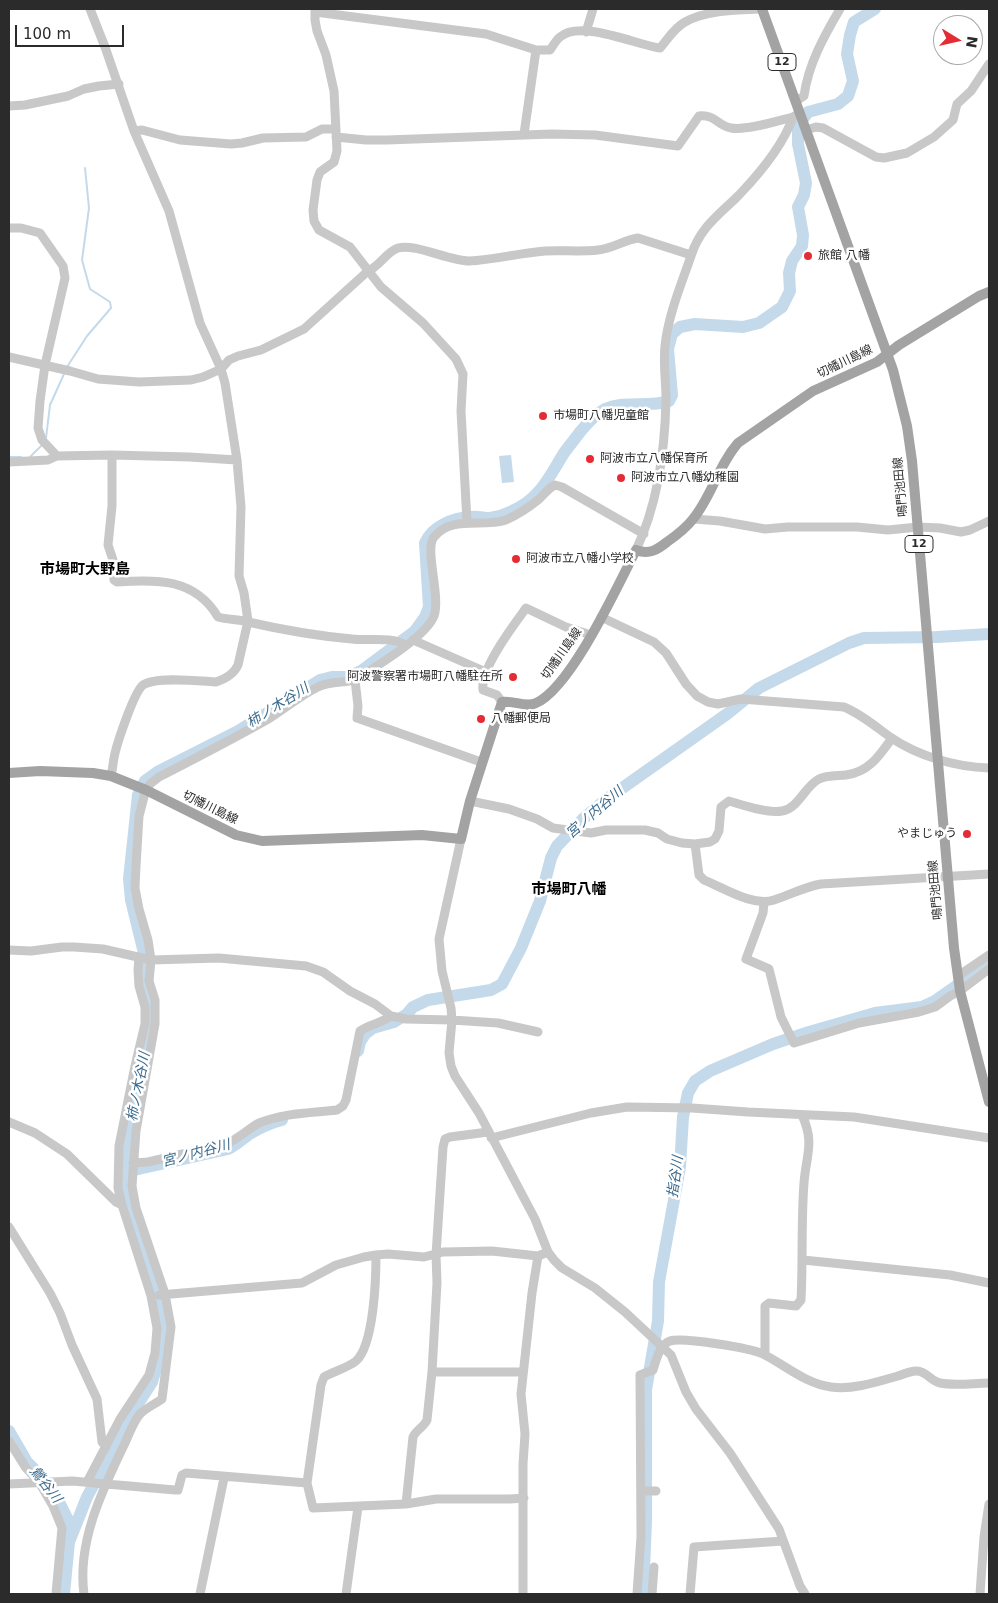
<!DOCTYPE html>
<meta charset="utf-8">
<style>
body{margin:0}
#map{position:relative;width:998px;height:1603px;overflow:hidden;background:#fff;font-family:"DejaVu Sans",sans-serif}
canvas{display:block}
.frame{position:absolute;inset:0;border:10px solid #2b2b2b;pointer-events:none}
.north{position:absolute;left:933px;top:15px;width:50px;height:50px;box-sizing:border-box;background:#fff;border:1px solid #aaa;border-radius:50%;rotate:99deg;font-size:14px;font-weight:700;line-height:20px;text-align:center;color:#2b2b2b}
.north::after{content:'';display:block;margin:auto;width:18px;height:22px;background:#e52b33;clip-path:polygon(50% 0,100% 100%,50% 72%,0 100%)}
.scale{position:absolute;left:15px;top:25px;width:109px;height:22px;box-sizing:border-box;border:2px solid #2b2b2b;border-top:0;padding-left:6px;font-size:15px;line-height:18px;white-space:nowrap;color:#2b2b2b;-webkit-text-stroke:4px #fff;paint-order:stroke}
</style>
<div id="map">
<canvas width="998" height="1603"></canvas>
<div class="frame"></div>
<div class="north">N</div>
<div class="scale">100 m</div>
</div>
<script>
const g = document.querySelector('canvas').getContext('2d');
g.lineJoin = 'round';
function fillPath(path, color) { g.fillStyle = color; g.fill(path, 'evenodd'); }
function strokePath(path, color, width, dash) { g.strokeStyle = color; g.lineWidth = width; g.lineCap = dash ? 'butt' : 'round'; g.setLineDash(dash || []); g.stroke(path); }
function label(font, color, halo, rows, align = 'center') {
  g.font = font + ' "DejaVu Sans","Noto Sans JP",sans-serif'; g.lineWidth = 5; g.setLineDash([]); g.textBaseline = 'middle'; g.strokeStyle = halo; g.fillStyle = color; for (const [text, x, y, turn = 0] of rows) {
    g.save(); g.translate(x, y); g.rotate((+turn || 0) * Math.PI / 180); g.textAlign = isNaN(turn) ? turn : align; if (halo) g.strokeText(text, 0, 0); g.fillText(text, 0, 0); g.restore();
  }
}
fillPath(new Path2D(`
 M 511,455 L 514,482 L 502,483 L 499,456 Z`), '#c4daea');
strokePath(new Path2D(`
 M 67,367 L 87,336 L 111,308 L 110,302 L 90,289 L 82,260 L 89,208 L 85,168
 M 46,438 L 50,405 L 64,374
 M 9,457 L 21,457
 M 30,457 L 43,444`), '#c4daea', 2);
strokePath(new Path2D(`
 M 358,1051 L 360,1042 L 365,1034 L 373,1028 L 394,1022 L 407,1014 L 413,1007 L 428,1000 L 491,990 L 502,984 L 521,948 L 540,901 L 551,858 L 557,846 L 584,818 L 604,801 L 727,714 L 759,688 L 849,643 L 864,638 L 937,637 L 989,634
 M 125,1172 L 228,1149 C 236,1145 241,1140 248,1135 C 259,1128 270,1123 282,1120
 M 9,1431 L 27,1462 L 41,1476 L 58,1500 L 68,1520 L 69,1537
 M 64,1594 L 69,1542 L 87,1497 L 136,1407 L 152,1382 L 160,1355 L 162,1324 L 153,1282 L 136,1232 L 125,1195 L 127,1146 L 137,1082 L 151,1024 L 151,1006 L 144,984 L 144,953 L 131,900 L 129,879 L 138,795 L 145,781 L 159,771 L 238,731 L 320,680 L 332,677 L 348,677 L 361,671 L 415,631 L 425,617 L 429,607 L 425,543 C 432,526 453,518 471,517 C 477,516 484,518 490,518 C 497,517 506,514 512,511 C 540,499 549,477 564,453 C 569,446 575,439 580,432 C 588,423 595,414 605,409 C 626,400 648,408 669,401 L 672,395 L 668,349 L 672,334 L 680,327 L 695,324 L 743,327 L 759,323 L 782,307 L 790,291 L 789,273 L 792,261 L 802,246 L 803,235 L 798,207 L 804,195 L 806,183 L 798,144 L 798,126 L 808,112 L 838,104 L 848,96 L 853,81 L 847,54 L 850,35 L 854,22 L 875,9
 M 643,1594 L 646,1522 L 646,1390 L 658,1321 L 659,1282 L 680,1167 L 683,1117 L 688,1093 L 695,1081 L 710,1071 L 773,1044 L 809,1032 L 875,1013 L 922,1007 L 935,1001 L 989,963`), '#c4daea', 12);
strokePath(new Path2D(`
 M 90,9 L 105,47 L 134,131 L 169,211 L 200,323 L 221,369 L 225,383 L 237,460 L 241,507 L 239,576 L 244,593 L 248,621 L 238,665 C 234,674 225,679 216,682 C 199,681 156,676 143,685 C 134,692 118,741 115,753 C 113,761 113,768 111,776
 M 315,9 L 315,20 L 317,31 L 326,55 L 334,91 L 337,151 L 334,162 L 320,172 L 317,180 L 313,210 L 314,221 L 319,230 L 350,247 L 381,287 L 423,323 L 456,359 L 463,374 L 461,411 L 467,522
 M 315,12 L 486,34 L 536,50 L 550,50 C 553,46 556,40 560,37 C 580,19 637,45 660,48 C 668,39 674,28 685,22 C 706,10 737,10 762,9
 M 586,32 L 593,9
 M 796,101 L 804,96 C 808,65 824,36 840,9
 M 9,106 L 25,105 L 68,96 L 84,89 L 99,86 L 119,84
 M 806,130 L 816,127 L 823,128 L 876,157 L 884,158 L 907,153 L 934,137 L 953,120 L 957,104 L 971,91 L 989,64
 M 134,131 L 142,130 L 180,140 L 231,144 L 242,143 L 263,138 L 306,137 L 322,129 L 336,129
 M 524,134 L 536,50
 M 336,137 L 366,140 L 387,140 L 552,134 L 595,135 L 678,146 L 699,116 C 715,114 718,126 731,128 C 746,131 777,121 793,117
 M 9,228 L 21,228 L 40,233 L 63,266 L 65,278 L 45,365 L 40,401 L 38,428 L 42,440 L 57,456
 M 9,357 L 70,371 L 98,379 L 139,382 L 191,380 L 203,377 L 221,369 L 229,360 L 238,356 L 261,350 L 304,329 L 368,271 C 380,266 386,252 398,248 C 415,243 449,261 469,261 C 494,260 519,253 545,251 C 562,250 580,252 598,250 C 612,249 624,240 638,238 L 691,255
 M 112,455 L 112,506 L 108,545 L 113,560 L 114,580 L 117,582 C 156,579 195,578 218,617 C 228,620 238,619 248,622 C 283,630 317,636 352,639 C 367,641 392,636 405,645
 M 9,462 L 48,460 L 57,456 L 112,455 L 189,457 L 237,460
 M 694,519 L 720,521 L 765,529 L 788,527 L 857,527 L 888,530 L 918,527 L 940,528 L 961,532 L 970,530 L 989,521
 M 636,550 C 658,504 665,450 666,399 C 666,382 663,364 665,346 C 668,316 681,285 691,256 C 700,227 719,215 739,195 C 760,173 783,146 793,117 L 800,113
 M 601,617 L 654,642 L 666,653 L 686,684 L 697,696 L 708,702 L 718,704 L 741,699 L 844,707 C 861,714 875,726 890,737 C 918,756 955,767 989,768
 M 413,640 L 486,672
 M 355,680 L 358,706 L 357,718 L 481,762
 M 502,702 L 497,695 L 483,690 C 480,669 513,626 526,608 L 566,627 L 591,635
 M 470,801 L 509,809 L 537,819 L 553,828 L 591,833 L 606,830 L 645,830 L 658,833 L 667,839 L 682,843 L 695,844 L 710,842 L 715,839 L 719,831 L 721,807 L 729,801 C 743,805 768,814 782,811 C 798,809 805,786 819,779 C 827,775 838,776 846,775 C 869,772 879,756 892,738
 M 461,839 L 439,939 L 442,971 L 451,1008 L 452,1020 L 449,1053 L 451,1066 L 455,1076 L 479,1113 L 535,1219 L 548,1252 L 554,1260 L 562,1268 L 595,1288 L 625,1312 L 671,1355 L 686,1392 L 696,1409 L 730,1453 L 779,1529 L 800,1586 L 805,1594
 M 695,844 L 699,875 L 704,880 C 724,888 753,907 774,900 C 790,895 804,887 821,884 L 989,874
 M 764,902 L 763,913 L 746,959 L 769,969 L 781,1017 L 794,1043 L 859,1023 L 919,1012 L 935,1007 L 950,996 L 960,991 L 989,969
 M 9,950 L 31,951 L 62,947 L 74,947 L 103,949 L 151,960 L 219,958 L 306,966 L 323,972 L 350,991 L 375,1004 L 391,1016 L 406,1019 L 452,1020 L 498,1023 L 538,1032
 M 958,976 L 989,955
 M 9,1122 L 35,1133 L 67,1154 L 116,1202 L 122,1205
 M 491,1138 L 591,1113 L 627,1107 L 692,1108 L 748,1112 L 854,1117 L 989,1138
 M 133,1163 L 148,1162 L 226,1144 C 238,1139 248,1129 259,1123 C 284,1113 311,1113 337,1110 L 343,1106 L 346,1100 L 360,1031 C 370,1024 382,1023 391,1016
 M 9,1227 L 50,1293 L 60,1313 L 72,1345 L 97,1399 L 102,1442 L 106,1447
 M 376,1255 C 376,1278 374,1345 356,1361 C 349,1367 333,1372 324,1377 L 321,1385 L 307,1483 L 313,1508 L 406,1504 L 436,1499 L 510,1499 L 524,1498
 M 803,1260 L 950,1275 L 989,1283
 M 159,1295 L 302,1283 L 336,1265 L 364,1257 L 376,1255 L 388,1254 L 424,1257 L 443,1252 L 492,1251 L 538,1256 L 548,1252
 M 763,1354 L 765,1351 L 765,1306 L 769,1303 L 796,1306 L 801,1300 C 803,1261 801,1222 804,1183 C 806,1155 815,1143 802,1115
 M 432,1372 L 523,1372
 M 9,1441 L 26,1468 L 39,1482 L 53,1506 L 62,1528 L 56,1594
 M 87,1482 L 120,1419 L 149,1375 L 155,1353 L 157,1328 L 151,1296 L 122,1205 L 118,1188 L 119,1146 L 135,1066 L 145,1024 L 145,1007 L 139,986 L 138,970 L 139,957
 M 9,1484 L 72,1481 L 175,1490 L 178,1490 L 182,1475 L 186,1473 L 307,1483
 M 641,1491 L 656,1491
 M 406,1504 L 413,1437 C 416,1430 424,1427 427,1420 L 432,1372 L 437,1283 L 436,1255 L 443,1147 L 445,1139 L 450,1137 L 488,1132
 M 84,1594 C 77,1542 102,1491 124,1445 C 129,1435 133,1422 140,1414 C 146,1408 155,1404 162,1399 L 171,1327 L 165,1294 L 136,1208 L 132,1186 L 136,1131 L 155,1024 L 155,1000 L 149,981 L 151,960 L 148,940 L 139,909 L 135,888 L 136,866 L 139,816 L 145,793 L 150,784 L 159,777 C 196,758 233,739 270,718 C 286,708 301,695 318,687 C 330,681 343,683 355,680 C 375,667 426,637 434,616 C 441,596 424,549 434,537 C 452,515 482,528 506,520 C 517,515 528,508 538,500 C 544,495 548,488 555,485 L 562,487 L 644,534
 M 200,1594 L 224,1478
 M 346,1594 L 358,1507
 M 523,1594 L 523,1464 L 525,1434 L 521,1394 L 532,1293 L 538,1256
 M 637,1594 L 641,1537 L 640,1375 L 653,1370 C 656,1361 659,1345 670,1341 C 683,1337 750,1348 763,1354 C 785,1365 806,1384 831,1387 C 853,1390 877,1382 898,1376 C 903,1374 911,1371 917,1371 C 926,1371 931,1381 940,1383 C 955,1386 974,1383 989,1383
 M 652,1594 L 654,1567
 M 690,1594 L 694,1547 L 783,1541
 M 980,1594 L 984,1537 L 989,1504`), '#c8c8c8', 9);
strokePath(new Path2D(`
 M 762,9 L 893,370 L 907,426 L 912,461 L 954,948 L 960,991 L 989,1102
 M 9,773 L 40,771 L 93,773 L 111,776 L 146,790 L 236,835 L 262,841 L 422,835 L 461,839 L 470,801 L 502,702 C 513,700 526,708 536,703 C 571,688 618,585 636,550 C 649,555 657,550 667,542 C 677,535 686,528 693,519 C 712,496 718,466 738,443 L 813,391 L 877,362 L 899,345 L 979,296 L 989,292`), '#a3a3a3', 10);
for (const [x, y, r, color] of [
 [808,256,5,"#e52b33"],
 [543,416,5,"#e52b33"],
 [590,459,5,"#e52b33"],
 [621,478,5,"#e52b33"],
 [516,559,5,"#e52b33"],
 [513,677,5,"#e52b33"],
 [481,719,5,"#e52b33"],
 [967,834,5,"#e52b33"]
]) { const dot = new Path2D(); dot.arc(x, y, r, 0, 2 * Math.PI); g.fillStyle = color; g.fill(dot); strokePath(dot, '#fff', 2); }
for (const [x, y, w] of [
 [782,62,28],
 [919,544,28]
]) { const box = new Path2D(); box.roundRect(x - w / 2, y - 8.5, w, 17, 4); g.fillStyle = '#fff'; g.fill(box); strokePath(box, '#2b2b2b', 1); }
label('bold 11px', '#2b2b2b', null, [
 ["12",782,62],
 ["12",919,544]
]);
label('12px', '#2b2b2b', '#fff', [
 ["旅館 八幡",818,256],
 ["市場町八幡児童館",553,416],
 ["阿波市立八幡保育所",600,459],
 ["阿波市立八幡幼稚園",631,478],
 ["阿波市立八幡小学校",526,559],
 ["阿波警察署市場町八幡駐在所",503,677,"right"],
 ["八幡郵便局",491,719],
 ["やまじゅう",957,834,"right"]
], 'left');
label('12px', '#2b2b2b', '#fff', [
 ["切幡川島線",845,362,-26],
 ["鳴門池田線",901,487,-95],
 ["切幡川島線",562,654,-55],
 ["切幡川島線",210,808,26],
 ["鳴門池田線",936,890,-95]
]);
label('italic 14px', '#3a6a8d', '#fff', [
 ["柿ノ木谷川",278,706,-32],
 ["宮ノ内谷川",595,813,-41],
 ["柿ノ木谷川",139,1087,-79],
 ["宮ノ内谷川",196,1154,-15],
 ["指谷川",676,1177,-82],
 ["鶯谷川",45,1485,52]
]);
label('bold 15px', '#000', '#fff', [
 ["市場町大野島",85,570],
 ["市場町八幡",569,890]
]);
</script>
